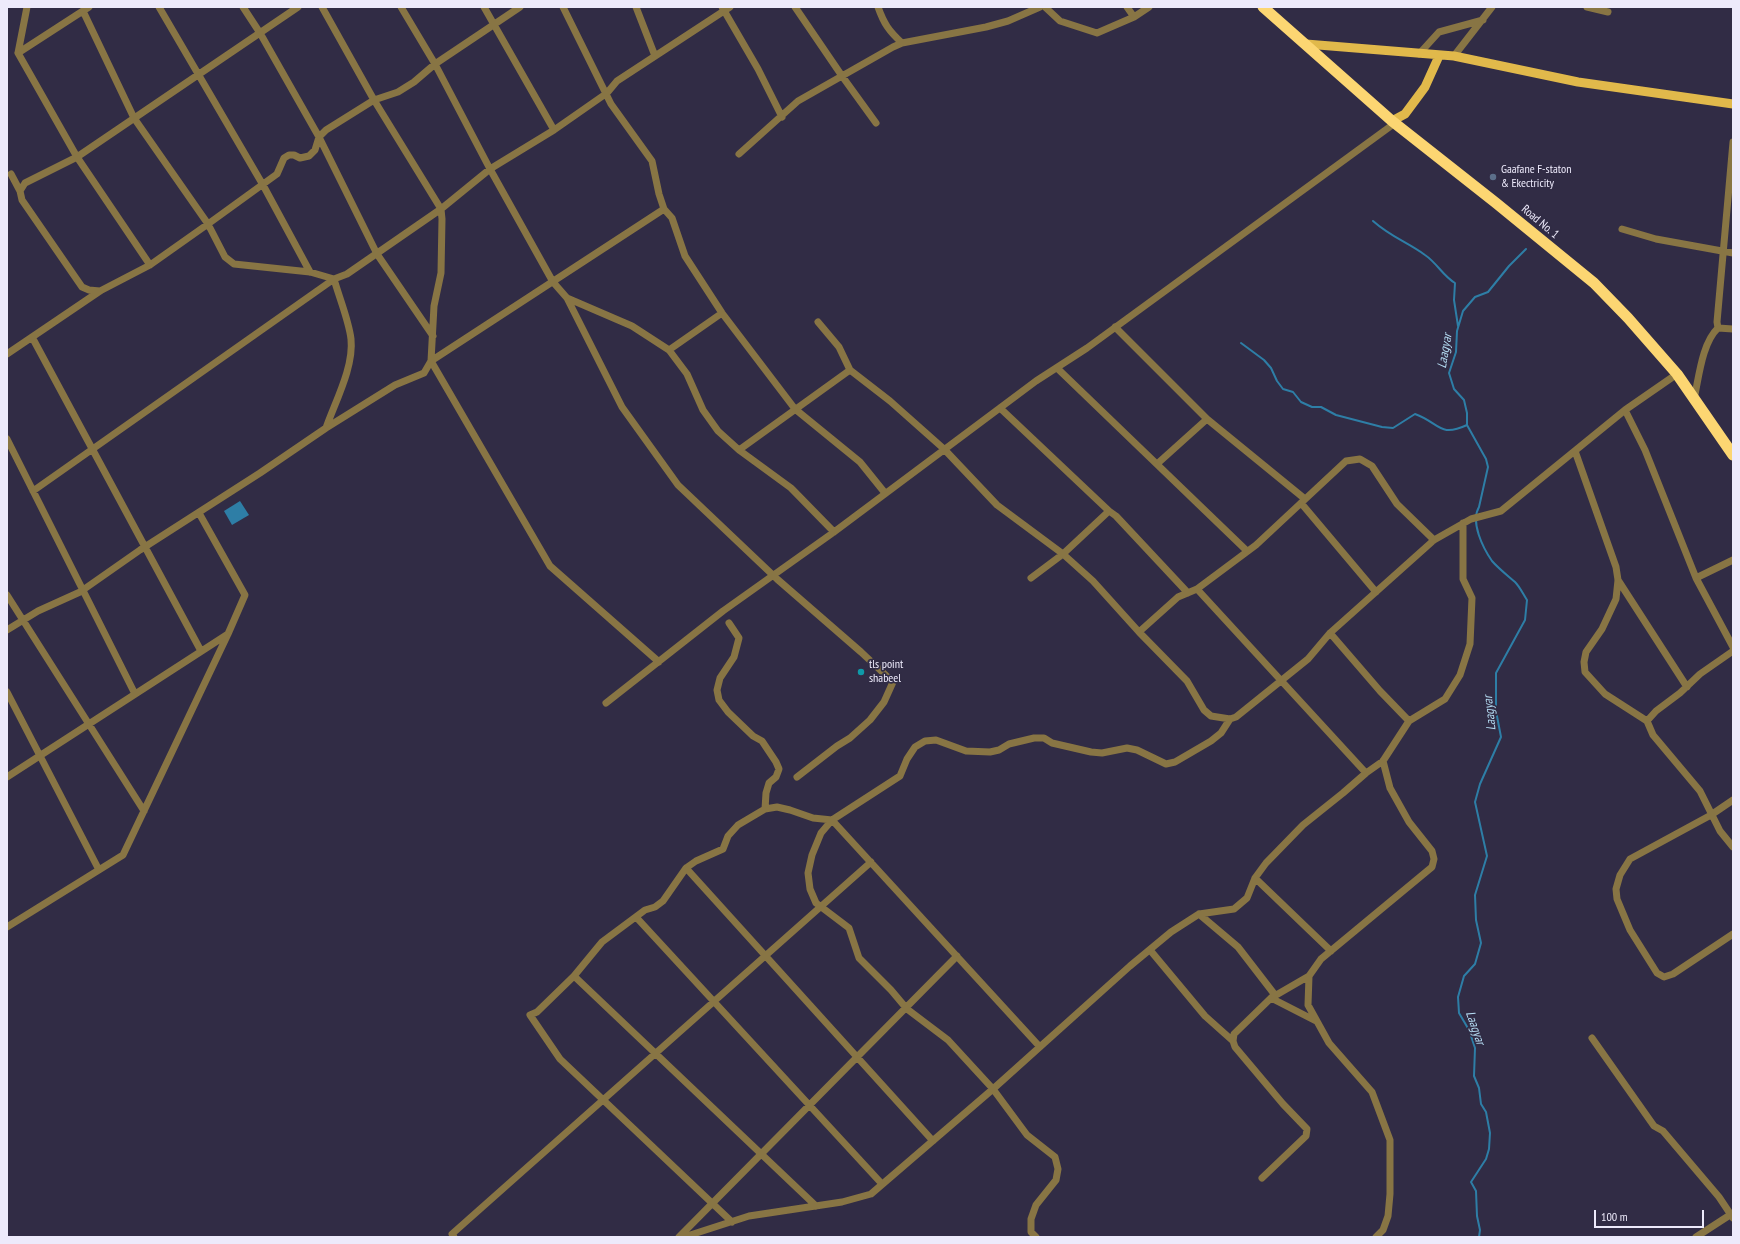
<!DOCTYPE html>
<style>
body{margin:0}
#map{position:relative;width:1740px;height:1244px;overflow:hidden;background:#312c45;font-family:"PT Sans Narrow",sans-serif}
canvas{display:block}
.frame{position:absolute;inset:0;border:8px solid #edeafb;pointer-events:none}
.scale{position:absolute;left:1594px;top:1210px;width:110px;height:18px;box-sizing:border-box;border:2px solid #edeafb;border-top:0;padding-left:5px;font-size:12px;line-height:14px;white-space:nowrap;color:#edeafb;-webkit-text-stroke:3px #312c45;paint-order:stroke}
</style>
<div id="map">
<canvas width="1740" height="1244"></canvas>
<div class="frame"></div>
<div class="scale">100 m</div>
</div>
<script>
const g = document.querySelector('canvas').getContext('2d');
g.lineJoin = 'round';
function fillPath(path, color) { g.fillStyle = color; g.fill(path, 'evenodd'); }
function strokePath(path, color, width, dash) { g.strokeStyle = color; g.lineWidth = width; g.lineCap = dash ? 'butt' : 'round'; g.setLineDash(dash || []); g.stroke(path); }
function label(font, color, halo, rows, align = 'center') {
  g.font = font + ' "PT Sans Narrow",sans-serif'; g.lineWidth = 3.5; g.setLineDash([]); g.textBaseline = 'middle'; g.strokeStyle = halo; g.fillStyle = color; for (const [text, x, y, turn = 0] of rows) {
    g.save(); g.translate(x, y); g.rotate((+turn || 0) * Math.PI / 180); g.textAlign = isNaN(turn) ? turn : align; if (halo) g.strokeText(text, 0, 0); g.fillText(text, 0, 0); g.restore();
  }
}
fillPath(new Path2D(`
 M 240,501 L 249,515 L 232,525 L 224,511 Z`), '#2e7ea6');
strokePath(new Path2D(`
 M 1373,221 C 1391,237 1407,242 1425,255 C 1437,263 1443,276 1455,283 L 1454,300 L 1458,326
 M 1241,343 L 1264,360 L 1271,368 L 1277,381 L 1283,389 L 1293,392 L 1301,402 L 1312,407 L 1321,407 L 1336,415 L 1382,427 L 1393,428 L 1415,414 C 1440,423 1439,438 1467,425
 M 1479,1237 L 1480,1230 L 1477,1216 L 1476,1191 L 1471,1182 L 1486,1159 L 1489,1149 L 1490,1133 L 1486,1112 L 1481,1104 L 1479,1088 L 1474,1076 L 1475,1048 L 1469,1030 L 1459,1013 L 1458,997 L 1464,976 L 1475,964 L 1481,943 L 1476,920 L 1475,895 L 1487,856 L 1475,802 L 1480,784 L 1501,737 L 1496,711 L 1496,673 L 1525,620 L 1527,600 C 1523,594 1520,587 1515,582 C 1507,575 1499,569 1492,561 C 1483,548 1470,522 1479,507 L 1488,467 L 1486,459 L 1467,425 L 1467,413 L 1464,400 L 1454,389 L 1449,373 L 1456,352 L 1457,331 L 1463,311 L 1475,297 L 1488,292 L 1509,266 L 1526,249`), '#2e7ea6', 2);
strokePath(new Path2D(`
 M 27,7 L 18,53 L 77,157 L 150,265
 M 159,7 L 263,185 L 310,272
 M 243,7 L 260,33 L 319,137 L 377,254 L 433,336
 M 401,7 L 435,64 L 490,169 L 553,282 L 567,298 L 632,326 L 669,350 L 687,374 L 703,410 L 718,431 L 739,450 L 791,488 L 834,532
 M 484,7 L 554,130
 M 563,7 L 611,104 L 652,161 L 659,194 L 664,209 L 672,218 L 685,256 L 722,313 L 795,409 L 860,462 L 885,493
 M 636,7 L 655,56
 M 722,7 L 758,69 L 782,117
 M 795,7 L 842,76 L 876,123
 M 878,7 C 884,24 889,31 902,43
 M 1045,7 L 1060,21 L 1097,33 L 1134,17 L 1149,7
 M 1127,7 L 1134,17
 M 1587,7 L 1608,12
 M 83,11 L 134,118 L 208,224 L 225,257 L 234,264 L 310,272 L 334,279 L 347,274 L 441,209 L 490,169 L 554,130 L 607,93 L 617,81 L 730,7
 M 18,53 L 89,7
 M 1419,54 L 1439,32 L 1483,20
 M 1454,56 L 1492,7
 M 739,154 L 798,101 L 893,47 L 902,43 L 986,27 L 1008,21 L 1040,7
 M 11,174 L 20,191
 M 1622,229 L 1656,239 L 1733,253
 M 100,291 L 89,290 L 82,287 L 22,200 L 20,191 L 25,183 L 77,157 L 298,7
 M 567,298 L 622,407 L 678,485 L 777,579 L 861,652 L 893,682 L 884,702 L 870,720 L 850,738 L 837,746 L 797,777
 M 818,322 L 839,347 L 850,370 L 890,401 L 944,449 L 997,505 L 1063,554 L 1093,581 L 1139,632 L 1187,681 L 1204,710 L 1211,716 L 1230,719 L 1236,717 L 1308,659 L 1330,633 L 1434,540 L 1471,519 L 1501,511 L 1625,410 L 1677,374
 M 1115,327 L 1207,419 L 1305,499
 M 1718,328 L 1717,322 L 1733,142
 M 1718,328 L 1733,329
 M 32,337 L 201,651
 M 669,350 L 722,313
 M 7,354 L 100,291 L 150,265 L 208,224 L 277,174 L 284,158 L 289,155 L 294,155 L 300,158 L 309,156 L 315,150 L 319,137 L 326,130 L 374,100 L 398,92 L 414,82 L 435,64 L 520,7
 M 1057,368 L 1247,551
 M 1694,399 C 1699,377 1702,343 1718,328
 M 1000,408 L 1109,511
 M 1625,410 L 1645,450 L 1696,578 L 1733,647
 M 7,439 L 135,694
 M 739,450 L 850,370
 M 1575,451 L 1616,567 L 1618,580 L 1616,599 L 1602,629 L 1586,652 L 1584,662 L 1585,672 L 1605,694 L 1647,721 L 1653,735 L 1700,791 L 1720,831 L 1733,847
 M 1157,464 L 1207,419
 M 33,491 L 334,279 C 339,297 349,321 351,339 C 354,367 335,402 326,428
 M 1301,503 L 1376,592
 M 1031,578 L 1063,554 L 1109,511 L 1116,516 L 1188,593
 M 1696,578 L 1733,560
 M 1618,580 L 1687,687
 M 1197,589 L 1366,773
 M 7,595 L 144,811
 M 729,623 L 739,638 L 734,657 L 720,678 L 717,690 L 719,700 L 728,712 L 753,736 L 762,741 L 776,762 L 779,769 L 776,777 L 769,783 L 766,793 L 765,809
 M 7,630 L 38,611 L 80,592 L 140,550 L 260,473 L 326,428 L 395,385 L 424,373 L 431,361 L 434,306 L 441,273 L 442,219 L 441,209 L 374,100 L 322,7
 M 1139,632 L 1178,597 L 1197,589 L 1256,545 L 1346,461 L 1360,459 L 1372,466 L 1397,504 L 1434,540
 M 1330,633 L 1380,691 L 1409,721
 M 659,662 L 550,566 L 431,361 L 664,209
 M 7,692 L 99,870
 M 606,703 L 723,611 L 834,532 L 1036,381 L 1087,348 L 1395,123
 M 1647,721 L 1656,711 L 1680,693 L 1700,674 L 1733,651
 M 7,777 L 228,634 L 245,595 L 199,513
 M 1733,800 L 1711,815 L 1630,859 L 1620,875 L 1616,889 L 1617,899 L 1630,930 L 1657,973 L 1664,977 L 1673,974 L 1733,934
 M 686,868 L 933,1141
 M 1255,878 L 1331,951
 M 1199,914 L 1238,947 L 1275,995
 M 636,917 L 882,1184
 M 7,927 L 123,855 L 228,634
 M 1150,950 L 1205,1016 L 1233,1041
 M 574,976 L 816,1206
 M 1271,998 L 1316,1021
 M 1592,1038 L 1654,1126 L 1663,1131 L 1719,1197 L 1733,1218
 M 1262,1178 L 1306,1136 L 1307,1129 L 1283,1104 L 1235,1047 L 1233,1041 L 1234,1034 L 1271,998 L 1309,976
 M 732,1222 L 560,1059 L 530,1015 L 537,1012 L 574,976 L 602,942 L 645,910 L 655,907 L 663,901 L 686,868 L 696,861 L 723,849 L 728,836 L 738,825 L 765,809 L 777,807 L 790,810 L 813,818 L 832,820 L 1040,1047
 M 454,1237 L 452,1234 L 871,862
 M 679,1237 L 957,956
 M 684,1237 L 749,1216 L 842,1202 L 871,1194 L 993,1089 L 1130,966 L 1171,932 L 1199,914 L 1234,909 L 1247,898 L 1255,878 L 1266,863 L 1303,825 L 1343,793 L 1366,773 L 1383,761 L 1409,721 L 1445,699 L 1460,675 L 1470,644 L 1472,598 L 1463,579 L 1463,523
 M 1036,1237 L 1031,1232 L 1031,1219 L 1036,1205 L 1056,1180 L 1058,1169 L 1055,1157 L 1027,1135 L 993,1089 L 948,1040 L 907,1009 L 891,990 L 859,958 L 849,928 L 816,903 L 810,889 L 808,873 L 812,855 L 821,833 L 832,820 L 900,776 L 907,759 L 915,747 L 925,741 L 936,740 L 966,751 L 990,752 L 999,750 L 1009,744 L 1034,738 L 1044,738 L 1052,743 L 1091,752 L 1102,753 L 1127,748 L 1137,750 L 1166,764 L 1175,762 L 1211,741 L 1221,733 L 1230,719
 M 1376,1237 L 1383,1230 L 1388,1216 L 1390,1194 L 1390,1140 L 1372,1092 L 1329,1043 L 1308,1005 L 1309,976 L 1321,959 L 1432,867 L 1434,859 L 1432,851 L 1409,822 L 1390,788 L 1383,761
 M 1696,1237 L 1733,1213`), '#887544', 7);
strokePath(new Path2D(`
 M 1306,44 L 1454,56 L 1578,82 L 1733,104
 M 1392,121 L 1405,114 L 1425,87 L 1439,56`), '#e1b94b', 9);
strokePath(new Path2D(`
 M 1263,7 L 1392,121 L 1496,203 L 1594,283 L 1628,318 L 1677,374 L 1733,455`), '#fcd672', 11);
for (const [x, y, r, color] of [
 [1493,177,4,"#5c6f8a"],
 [861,672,4,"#0f9aa8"]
]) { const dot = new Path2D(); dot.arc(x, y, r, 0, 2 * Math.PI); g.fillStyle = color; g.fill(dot); strokePath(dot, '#312c45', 1.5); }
label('12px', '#edeafb', '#312c45', [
 ["Gaafane F-staton",1501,170],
 ["& Ekectricity",1501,184],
 ["tls point",869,665],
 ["shabeel",869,679]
], 'left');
label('12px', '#edeafb', '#312c45', [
 ["Road No. 1",1540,222,40]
]);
label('italic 13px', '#b4dbf2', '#312c45', [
 ["Laagyar",1445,351,-80],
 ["Laagyar",1490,713,-96],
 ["Laagyar",1475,1028,71]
]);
</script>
